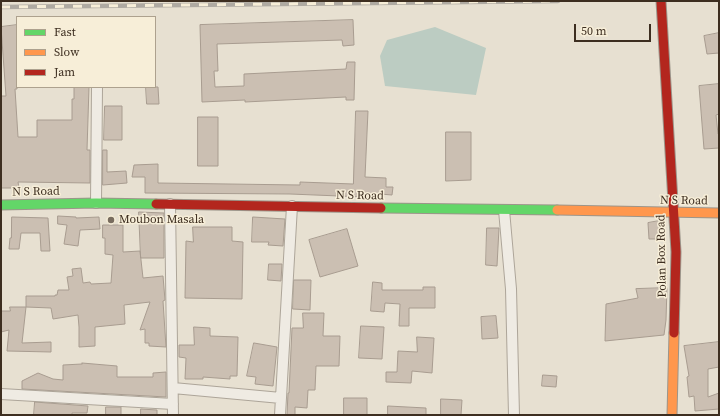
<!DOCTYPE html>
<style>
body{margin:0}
#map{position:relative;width:720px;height:416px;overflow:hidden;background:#e7e0d1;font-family:"Source Serif 4",serif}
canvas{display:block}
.frame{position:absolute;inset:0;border:2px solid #3d2e20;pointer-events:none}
.legend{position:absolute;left:16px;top:16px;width:140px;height:72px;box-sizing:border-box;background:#f7eed8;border:1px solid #ada18e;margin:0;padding:5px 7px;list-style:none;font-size:12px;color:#3d2e20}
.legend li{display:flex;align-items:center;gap:8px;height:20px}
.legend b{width:20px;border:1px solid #ada18e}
.scale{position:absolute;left:574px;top:24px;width:77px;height:18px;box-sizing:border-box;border:2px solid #3d2e20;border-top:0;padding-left:5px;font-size:12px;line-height:14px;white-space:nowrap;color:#3d2e20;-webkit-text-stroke:3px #f7eed8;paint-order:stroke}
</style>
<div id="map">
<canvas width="720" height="416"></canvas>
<div class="frame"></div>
<ul class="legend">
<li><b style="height:5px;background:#63d668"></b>Fast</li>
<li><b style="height:5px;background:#ff974d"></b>Slow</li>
<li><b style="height:5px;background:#b3261e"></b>Jam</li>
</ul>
<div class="scale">50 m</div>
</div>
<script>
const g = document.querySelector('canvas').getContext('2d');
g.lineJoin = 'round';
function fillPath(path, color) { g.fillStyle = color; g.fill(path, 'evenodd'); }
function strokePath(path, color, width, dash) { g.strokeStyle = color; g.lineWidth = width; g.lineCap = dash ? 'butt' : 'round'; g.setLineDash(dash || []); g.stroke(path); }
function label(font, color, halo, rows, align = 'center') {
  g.font = font + ' "Source Serif 4",serif'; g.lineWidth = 3; g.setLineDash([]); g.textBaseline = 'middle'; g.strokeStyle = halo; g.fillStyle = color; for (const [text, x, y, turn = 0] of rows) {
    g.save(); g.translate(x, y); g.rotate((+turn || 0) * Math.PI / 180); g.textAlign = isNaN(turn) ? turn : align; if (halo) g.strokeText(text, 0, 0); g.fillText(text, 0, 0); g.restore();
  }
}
fillPath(new Path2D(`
 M 435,27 L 486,48 L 476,95 L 385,86 L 380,56 L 387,40 Z`), '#bcccc2');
const building = new Path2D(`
 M 353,20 L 354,45 L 343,46 L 342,40 L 217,44 L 218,71 L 214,71 L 215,87 L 244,86 L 244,74 L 346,69 L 347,62 L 355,62 L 354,100 L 346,100 L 346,97 L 245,102 L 245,100 L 202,102 L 200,25 Z
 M 17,25 L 17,89 L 15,89 L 18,137 L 37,137 L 37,120 L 72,120 L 72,99 L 74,99 L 74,87 L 89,87 L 87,150 L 90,150 L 90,183 L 18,182 L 19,188 L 1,188 L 1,96 L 6,96 L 1,27 Z
 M 719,33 L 719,53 L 707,54 L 704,36 Z
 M 719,84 L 719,114 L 716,115 L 718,134 L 719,134 L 719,148 L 704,149 L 699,86 Z
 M 146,87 L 158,87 L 159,104 L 147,104 Z
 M 105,106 L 122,106 L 122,140 L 104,140 Z
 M 356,111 L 368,111 L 365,177 L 386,178 L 386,187 L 393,187 L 392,195 L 380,194 L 380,196 L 364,196 L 364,197 L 290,194 L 145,193 L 145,177 L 132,177 L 134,165 L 158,164 L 158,183 L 300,185 L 300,182 L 353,184 Z
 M 198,117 L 218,117 L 218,166 L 198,166 Z
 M 446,132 L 471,132 L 471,180 L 446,181 Z
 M 103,150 L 107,150 L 107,172 L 126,171 L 127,183 L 103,185 Z
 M 139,212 L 164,213 L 164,258 L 141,258 Z
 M 58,216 L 76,217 L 76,218 L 99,217 L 100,229 L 80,230 L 78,246 L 64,244 L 67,225 L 58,224 Z
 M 12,217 L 48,218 L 50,251 L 41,251 L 40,233 L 21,233 L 19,249 L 9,249 L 10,238 L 11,238 Z
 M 253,217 L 285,219 L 283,246 L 268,245 L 269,242 L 252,242 Z
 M 659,221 L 659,239 L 649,239 L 648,223 Z
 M 103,225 L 123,225 L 123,252 L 140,251 L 143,278 L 163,276 L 165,300 L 163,301 L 166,347 L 149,346 L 149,343 L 145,343 L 145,329 L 140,330 L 150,302 L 124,305 L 125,324 L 95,327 L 95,346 L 79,347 L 79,327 L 78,315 L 53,319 L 51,308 L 26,307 L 26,296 L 55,296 L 55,295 L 57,295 L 58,290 L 69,290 L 67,277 L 73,276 L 72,269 L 81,268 L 83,283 L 90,282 L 91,284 L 111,283 L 113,255 L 105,254 L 105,238 L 103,238 Z
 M 193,227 L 232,227 L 232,241 L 243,242 L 242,299 L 185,298 L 186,241 L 193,242 Z
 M 487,228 L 499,228 L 497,266 L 486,265 Z
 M 347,229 L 358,266 L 320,277 L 309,240 Z
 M 269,264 L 282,264 L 281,281 L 268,280 Z
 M 294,280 L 311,280 L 310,310 L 293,309 Z
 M 373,282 L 382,283 L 382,290 L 423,290 L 423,287 L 435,287 L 435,308 L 409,308 L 409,326 L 399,326 L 400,304 L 385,303 L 384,312 L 371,311 Z
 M 667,288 L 666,320 L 664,335 L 605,341 L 606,304 L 638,298 L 636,289 Z
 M 10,307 L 26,307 L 22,343 L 51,342 L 51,352 L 7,351 L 9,330 L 1,332 L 1,311 L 10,311 Z
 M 303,313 L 324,313 L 323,336 L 340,336 L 339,366 L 316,366 L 315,390 L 308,390 L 307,408 L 295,407 L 295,415 L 287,415 L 288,393 L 289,393 L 292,328 L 303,328 Z
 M 496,316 L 498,338 L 482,339 L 481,317 Z
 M 361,326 L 384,327 L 382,359 L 359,358 Z
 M 194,327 L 210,328 L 210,336 L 238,337 L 237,376 L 230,376 L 230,379 L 203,377 L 203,379 L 185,379 L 186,358 L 179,357 L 179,345 L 194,345 Z
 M 417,337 L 434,338 L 432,373 L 412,371 L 411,383 L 386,382 L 386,372 L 397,372 L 398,351 L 417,352 Z
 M 719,342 L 719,367 L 708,369 L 708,397 L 719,393 L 719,409 L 695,411 L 694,396 L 689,397 L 687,377 L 689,376 L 684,346 Z
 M 254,343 L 277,347 L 273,386 L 255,384 L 256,377 L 247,376 Z
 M 82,363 L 117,366 L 117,377 L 153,377 L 153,373 L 166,372 L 166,397 L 22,389 L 22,381 L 38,373 L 53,379 L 63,380 L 63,365 L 82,364 Z
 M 543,375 L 557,376 L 556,387 L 542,386 Z
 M 344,398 L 367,398 L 367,415 L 344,415 Z
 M 441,399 L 462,400 L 461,415 L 441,415 Z
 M 35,402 L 88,406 L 87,413 L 72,413 L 72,415 L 34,415 Z
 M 388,406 L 426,408 L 426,415 L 388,415 Z
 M 106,407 L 121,407 L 121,415 L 106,415 Z
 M 141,409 L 157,410 L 157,415 L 141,415 Z`);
fillPath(building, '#cbbfb2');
strokePath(building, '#a89c90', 1);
const street = new Path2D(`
 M 96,203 L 97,87
 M 170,204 L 173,415
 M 504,210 L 511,289 L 514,415
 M 173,388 L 281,398
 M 1,394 L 173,404
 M 280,415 L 292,206`);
const fast = new Path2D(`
 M 1,205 L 96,203 L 156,204
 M 381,208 L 557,210`);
const slow = new Path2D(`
 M 557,210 L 719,213
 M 672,415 L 674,333`);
const jam = new Path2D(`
 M 661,1 L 676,252 L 674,333
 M 156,204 L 381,208`);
strokePath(street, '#ada599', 12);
strokePath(fast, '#9c958a', 11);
strokePath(slow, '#9c958a', 11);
strokePath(jam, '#9c958a', 11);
strokePath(street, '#efebe3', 10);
strokePath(fast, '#63d668', 9);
strokePath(slow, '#ff974d', 9);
strokePath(jam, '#b3261e', 9);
const rail = new Path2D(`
 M 1,7 L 558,1`);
strokePath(rail, '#afaaa2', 4.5);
strokePath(rail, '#f7eed8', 3, [9]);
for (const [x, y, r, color] of [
 [111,220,4,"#786c5e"]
]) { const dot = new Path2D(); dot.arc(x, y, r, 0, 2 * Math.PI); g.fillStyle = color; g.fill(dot); strokePath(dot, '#f7eed8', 1.5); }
label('12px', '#3d2e20', '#f7eed8', [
 ["N S Road",36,192,-1],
 ["N S Road",360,196,1],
 ["N S Road",684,201,1],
 ["Polan Box Road",662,256,-91]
]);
label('12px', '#3d2e20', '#f7eed8', [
 ["Moubon Masala",119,220]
], 'left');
</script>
